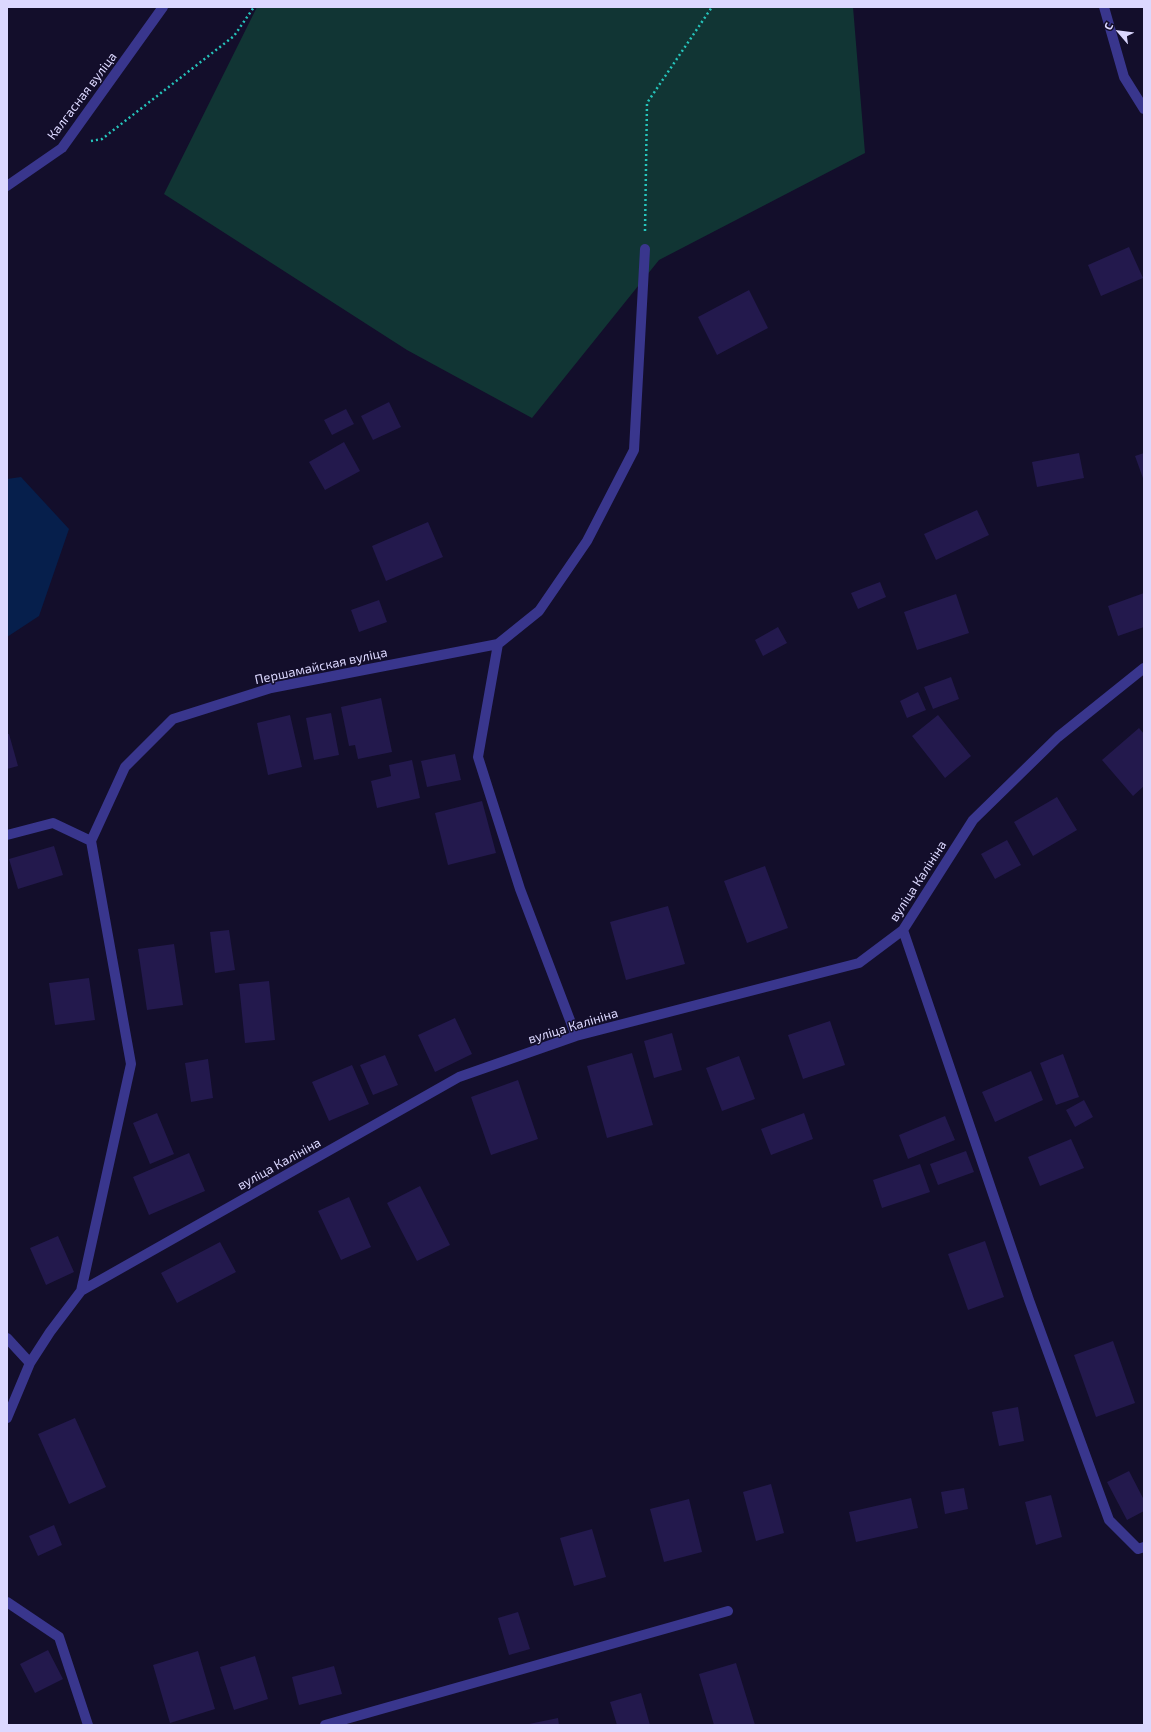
<!DOCTYPE html>
<meta charset="utf-8">
<style>
body{margin:0}
#map{position:relative;width:1151px;height:1732px;overflow:hidden;background:#130e2b;font-family:"Exo 2",sans-serif}
canvas{display:block}
.frame{position:absolute;inset:0;border:8px solid #dcd8ff;pointer-events:none}
.north{position:absolute;left:1099px;top:12px;width:40px;height:40px;-webkit-text-stroke:3px #130e2b;paint-order:stroke;rotate:298deg;font-size:11px;font-weight:700;line-height:16px;text-align:center;color:#dcd8ff}
.north::after{content:'';display:block;margin:auto;width:14px;height:18px;background:#dcd8ff;clip-path:polygon(50% 0,100% 100%,50% 72%,0 100%)}
</style>
<div id="map">
<canvas width="1151" height="1732"></canvas>
<div class="frame"></div>
<div class="north">С</div>
</div>
<script>
const g = document.querySelector('canvas').getContext('2d');
g.lineJoin = 'round';
function fillPath(path, color) { g.fillStyle = color; g.fill(path, 'evenodd'); }
function strokePath(path, color, width, dash) { g.strokeStyle = color; g.lineWidth = width; g.lineCap = dash ? 'butt' : 'round'; g.setLineDash(dash || []); g.stroke(path); }
function label(font, color, halo, rows, align = 'center') {
  g.font = font + ' "Exo 2",sans-serif'; g.lineWidth = 3; g.setLineDash([]); g.textBaseline = 'middle'; g.strokeStyle = halo; g.fillStyle = color; for (const [text, x, y, turn = 0] of rows) {
    g.save(); g.translate(x, y); g.rotate((+turn || 0) * Math.PI / 180); g.textAlign = isNaN(turn) ? turn : align; if (halo) g.strokeText(text, 0, 0); g.fillText(text, 0, 0); g.restore();
  }
}
fillPath(new Path2D(`
 M 257,7 L 853,7 L 865,153 L 659,260 L 532,418 L 407,350 L 164,194 Z`), '#113534');
fillPath(new Path2D(`
 M 21,477 L 69,529 L 39,616 L 7,637 L 7,479 Z`), '#061f4c');
fillPath(new Path2D(`
 M 1129,247 L 1143,278 L 1101,296 L 1088,265 Z
 M 749,290 L 768,328 L 717,355 L 698,317 Z
 M 389,402 L 401,427 L 373,440 L 361,416 Z
 M 346,409 L 354,424 L 332,435 L 324,420 Z
 M 344,442 L 360,471 L 325,490 L 309,462 Z
 M 1079,453 L 1084,478 L 1037,487 L 1032,462 Z
 M 1144,453 L 1144,481 L 1135,456 Z
 M 977,510 L 989,535 L 936,560 L 924,534 Z
 M 428,522 L 443,557 L 386,581 L 372,546 Z
 M 880,582 L 886,597 L 858,609 L 851,593 Z
 M 1144,593 L 1144,627 L 1118,636 L 1108,606 Z
 M 956,594 L 969,633 L 917,650 L 904,612 Z
 M 379,600 L 387,622 L 359,632 L 351,610 Z
 M 778,627 L 787,643 L 763,656 L 755,640 Z
 M 951,677 L 959,699 L 933,709 L 924,687 Z
 M 918,692 L 926,710 L 907,718 L 900,701 Z
 M 381,698 L 392,752 L 358,759 L 355,745 L 349,746 L 341,707 Z
 M 331,713 L 339,755 L 314,760 L 306,718 Z
 M 290,715 L 302,767 L 268,775 L 257,723 Z
 M 938,715 L 971,756 L 945,778 L 912,736 Z
 M 1139,728 L 1144,734 L 1144,786 L 1133,796 L 1102,760 Z
 M 7,734 L 9,734 L 18,766 L 7,769 Z
 M 455,754 L 461,780 L 427,787 L 421,761 Z
 M 412,760 L 420,798 L 377,808 L 371,781 L 391,776 L 389,765 Z
 M 1057,797 L 1077,830 L 1033,856 L 1014,822 Z
 M 482,801 L 496,853 L 448,865 L 435,813 Z
 M 1007,840 L 1021,865 L 995,879 L 981,854 Z
 M 54,846 L 63,875 L 18,889 L 9,859 Z
 M 765,866 L 788,928 L 747,943 L 724,881 Z
 M 668,906 L 685,964 L 626,980 L 610,922 Z
 M 229,930 L 235,970 L 215,973 L 210,932 Z
 M 174,944 L 183,1005 L 147,1010 L 138,949 Z
 M 89,978 L 95,1020 L 55,1025 L 49,983 Z
 M 269,981 L 275,1040 L 245,1043 L 239,984 Z
 M 455,1018 L 472,1054 L 435,1072 L 418,1035 Z
 M 830,1021 L 845,1065 L 803,1079 L 788,1035 Z
 M 672,1033 L 682,1070 L 654,1078 L 644,1041 Z
 M 632,1053 L 653,1125 L 607,1138 L 587,1066 Z
 M 1063,1054 L 1079,1097 L 1056,1105 L 1040,1063 Z
 M 385,1055 L 398,1085 L 373,1095 L 360,1065 Z
 M 739,1056 L 755,1099 L 722,1111 L 706,1068 Z
 M 208,1059 L 213,1098 L 191,1102 L 185,1063 Z
 M 352,1065 L 369,1104 L 329,1121 L 312,1082 Z
 M 1031,1071 L 1043,1100 L 995,1122 L 982,1092 Z
 M 518,1080 L 538,1139 L 491,1155 L 471,1097 Z
 M 1084,1100 L 1093,1117 L 1075,1127 L 1066,1110 Z
 M 157,1113 L 174,1154 L 150,1164 L 133,1123 Z
 M 804,1113 L 813,1139 L 771,1155 L 761,1129 Z
 M 945,1116 L 955,1140 L 908,1159 L 899,1135 Z
 M 1071,1139 L 1084,1168 L 1040,1186 L 1028,1157 Z
 M 966,1151 L 974,1172 L 938,1185 L 930,1164 Z
 M 189,1153 L 205,1191 L 149,1215 L 133,1177 Z
 M 920,1164 L 930,1192 L 882,1208 L 873,1180 Z
 M 420,1186 L 450,1245 L 417,1261 L 387,1203 Z
 M 349,1197 L 371,1247 L 341,1260 L 318,1211 Z
 M 58,1236 L 74,1272 L 46,1285 L 30,1248 Z
 M 985,1241 L 1004,1297 L 968,1310 L 948,1254 Z
 M 220,1242 L 236,1272 L 177,1303 L 161,1273 Z
 M 1113,1341 L 1135,1403 L 1096,1417 L 1074,1355 Z
 M 1018,1407 L 1024,1441 L 999,1446 L 992,1412 Z
 M 75,1418 L 106,1487 L 69,1504 L 38,1434 Z
 M 1129,1471 L 1144,1500 L 1144,1511 L 1127,1520 L 1107,1482 Z
 M 771,1484 L 784,1533 L 756,1541 L 743,1492 Z
 M 964,1488 L 968,1509 L 945,1514 L 941,1492 Z
 M 1051,1495 L 1062,1537 L 1036,1545 L 1025,1502 Z
 M 911,1498 L 918,1528 L 856,1542 L 849,1512 Z
 M 689,1499 L 702,1552 L 664,1562 L 650,1509 Z
 M 54,1525 L 62,1545 L 38,1556 L 29,1536 Z
 M 592,1529 L 606,1577 L 574,1586 L 560,1538 Z
 M 518,1612 L 530,1649 L 509,1655 L 498,1618 Z
 M 48,1650 L 63,1679 L 35,1693 L 20,1664 Z
 M 198,1651 L 215,1709 L 170,1723 L 153,1665 Z
 M 255,1656 L 268,1699 L 234,1710 L 220,1667 Z
 M 736,1663 L 755,1725 L 714,1725 L 699,1674 Z
 M 334,1666 L 342,1694 L 299,1705 L 292,1677 Z
 M 641,1693 L 650,1725 L 617,1725 L 610,1702 Z
 M 558,1718 L 559,1725 L 530,1725 L 529,1724 Z`), '#23194d');
strokePath(new Path2D(`
 M 91,141 L 102,139 L 234,36 L 254,7
 M 645,231 L 647,103 L 712,7`), '#26c5bc', 2.5, [2, 3]);
strokePath(new Path2D(`
 M 1104,7 L 1124,77 L 1144,109
 M 7,186 L 62,148 L 163,7
 M 7,835 L 53,823 L 91,841 L 125,767 L 173,719 L 271,688 L 498,644
 M 903,930 L 1029,1300 L 1109,1520 L 1138,1549 L 1144,1547
 M 576,1036 L 520,889 L 478,757 L 498,644 L 539,611 L 587,541 L 634,450 L 645,249
 M 81,1291 L 131,1064 L 91,841
 M 7,1338 L 30,1363
 M 7,1418 L 30,1363 L 50,1332 L 81,1291 L 459,1077 L 576,1036 L 859,963 L 903,930 L 973,820 L 1058,737 L 1144,668
 M 7,1602 L 59,1637 L 88,1725
 M 325,1725 L 728,1611`), '#39368d', 10);
label('13px', '#dcd8ff', '#130e2b', [
 ["Калгасная вуліца",82,96,-53],
 ["Першамайская вуліца",321,666,-12],
 ["вуліца Калініна",918,881,-57],
 ["вуліца Калініна",573,1026,-17],
 ["вуліца Калініна",279,1164,-29]
]);
</script>
